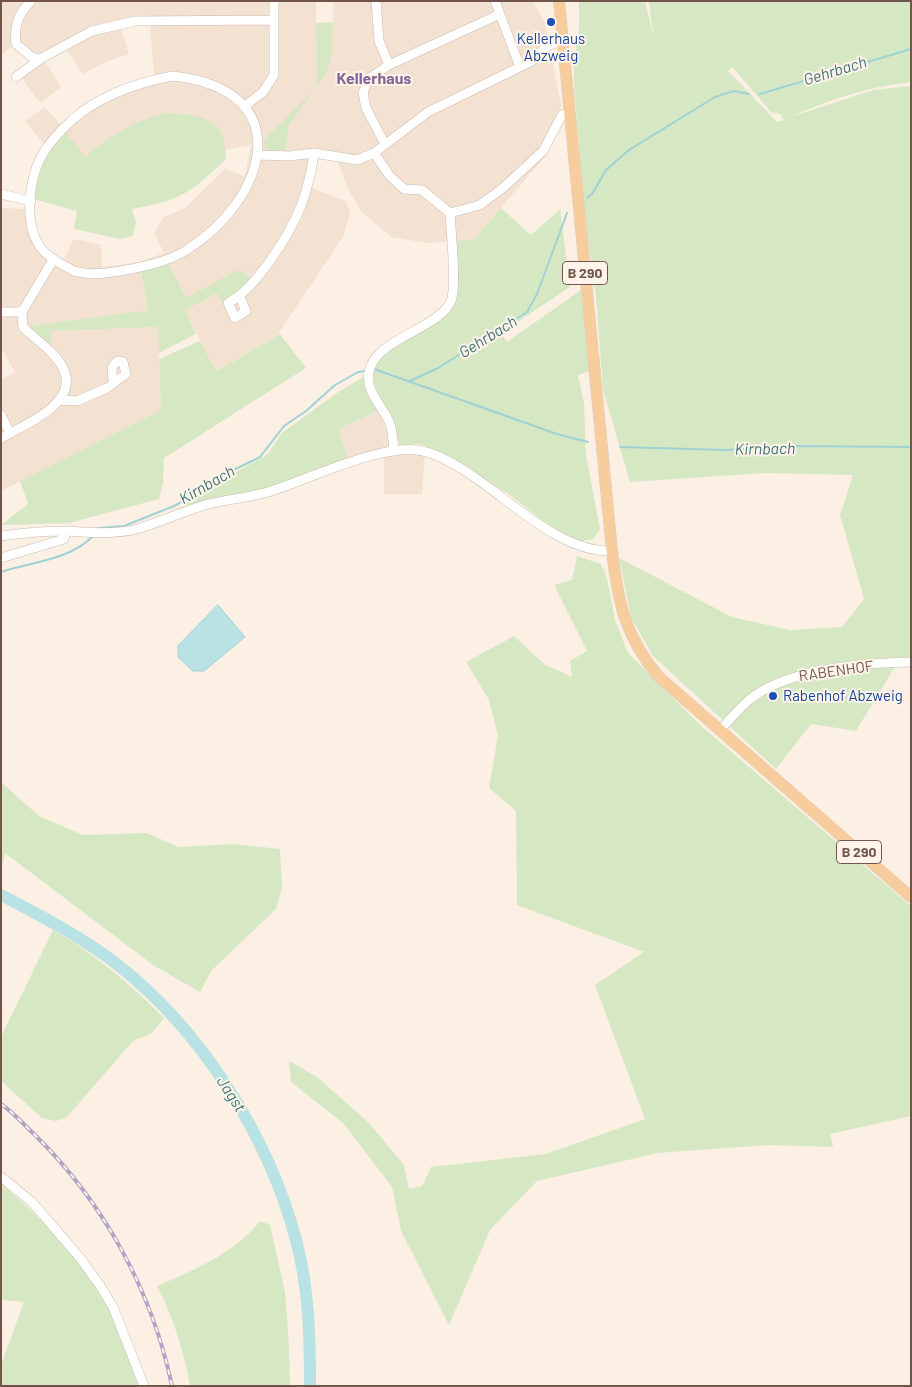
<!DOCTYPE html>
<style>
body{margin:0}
#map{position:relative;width:912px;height:1387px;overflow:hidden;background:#fbf0e3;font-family:Barlow,sans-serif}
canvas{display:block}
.frame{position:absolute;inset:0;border:2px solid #72554a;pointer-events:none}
</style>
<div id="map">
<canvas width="912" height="1387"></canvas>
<div class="frame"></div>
</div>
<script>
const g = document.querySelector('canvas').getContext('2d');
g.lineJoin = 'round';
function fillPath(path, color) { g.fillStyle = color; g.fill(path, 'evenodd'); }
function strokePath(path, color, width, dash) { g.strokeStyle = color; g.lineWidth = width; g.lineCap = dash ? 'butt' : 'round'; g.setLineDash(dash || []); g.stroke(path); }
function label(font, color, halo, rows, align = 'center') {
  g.font = font + ' Barlow,sans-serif'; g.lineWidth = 4; g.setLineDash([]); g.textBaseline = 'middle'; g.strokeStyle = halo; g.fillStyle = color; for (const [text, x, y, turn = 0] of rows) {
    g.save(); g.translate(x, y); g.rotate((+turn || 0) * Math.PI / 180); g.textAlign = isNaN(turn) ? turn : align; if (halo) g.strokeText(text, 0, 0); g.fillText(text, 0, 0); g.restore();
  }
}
fillPath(new Path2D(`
 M 1,1 L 316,1 L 317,86 L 332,56 L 333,1 L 533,1 L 545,23 L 561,106 L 549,152 L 473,240 L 428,243 L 391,237 L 361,211 L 349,191 L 336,157 L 316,155 L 309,187 L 346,201 L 350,213 L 343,237 L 276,337 L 215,371 L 185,310 L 154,268 L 141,272 L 148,310 L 31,326 L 51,345 L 51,331 L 158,327 L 161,410 L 1,491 L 1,380 L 15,372 L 1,347 L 1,208 L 26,209 L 48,260 L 64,259 L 74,239 L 101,245 L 102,267 L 139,262 L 164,253 L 154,233 L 164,217 L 185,208 L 225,169 L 245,176 L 251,145 L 225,150 L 221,132 L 102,142 L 85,157 L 49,150 L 25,121 L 45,107 L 61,125 L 154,77 L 150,24 L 120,26 L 129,54 L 103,63 L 83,74 L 67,50 L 44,60 L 61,87 L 42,102 L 37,100 L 22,77 L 40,62 L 13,46 L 1,55 Z
 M 380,410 L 392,453 L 425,454 L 422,494 L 384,494 L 384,450 L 348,459 L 338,429 Z`), '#f3e1d2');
fillPath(new Path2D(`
 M 579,1 L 645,1 L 653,35 L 649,1 L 911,1 L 911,82 C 868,87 830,99 791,117 L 873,90 L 911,86 L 911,660 L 899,660 L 856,731 L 811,724 L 776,769 L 653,656 L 631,617 L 619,558 L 732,617 L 790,630 L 842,627 L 864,599 L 840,515 L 853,475 L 765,473 L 630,482 L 603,390 L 596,297 L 586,228 L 574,87 L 574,59 L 579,30 ZM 732,67 L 767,107 L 771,112 L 780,114 L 784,120 L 777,122 L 728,71 Z
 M 333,22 L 332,56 L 325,75 L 289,125 L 285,151 L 269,150 L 265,146 L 264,140 L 317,87 L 316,23 Z
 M 164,113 C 182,114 211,114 221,132 C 225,139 225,152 226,159 C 191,193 181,200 132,209 L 136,222 L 133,236 L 120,239 L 74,229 L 77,211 L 33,199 C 38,170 46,153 65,131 L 85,157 C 109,135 133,122 164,113 Z
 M 501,208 L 531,235 L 560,209 L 570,287 L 501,333 L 507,342 L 581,290 L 589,371 L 578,375 L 584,403 L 586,455 L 600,529 L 593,539 L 578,542 L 546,523 L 510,495 L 447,455 L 421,444 L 400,445 L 392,420 L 374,388 L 374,365 L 381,356 L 455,300 L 453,241 L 473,240 Z
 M 168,263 L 186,298 L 236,271 L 243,271 L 251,278 L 237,294 L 222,302 L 217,293 L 185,310 L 196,334 L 159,353 L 158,327 L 51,331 L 51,346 L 35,333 L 30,326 L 148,310 L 141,272 Z
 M 279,333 L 306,368 L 164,458 L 163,483 L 159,499 L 69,523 L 1,525 L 28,504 L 20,481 L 161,410 L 159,359 L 200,341 L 216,371 L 276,337 Z
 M 365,376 L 380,410 L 338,429 L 348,459 L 269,488 L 209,500 L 177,510 L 218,482 L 268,454 L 282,433 L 337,393 Z
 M 577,556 L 601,564 L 607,578 L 615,620 L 628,653 L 700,725 L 911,906 L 911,1116 L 830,1134 L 833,1147 L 768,1145 L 658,1153 L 537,1181 L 490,1230 L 449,1325 L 401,1231 L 392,1187 L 344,1124 L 291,1082 L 289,1061 L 317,1077 L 368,1122 L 404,1165 L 409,1189 L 422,1186 L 431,1167 L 546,1154 L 645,1119 L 595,985 L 644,952 L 517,905 L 516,811 L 489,788 L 498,735 L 489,700 L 466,662 L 514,636 L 544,664 L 572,677 L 570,661 L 587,651 L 554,585 L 572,580 Z
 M 1,782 L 39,816 L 83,835 L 147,833 L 178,847 L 233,844 L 280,849 L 282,887 L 276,909 L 211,971 L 200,992 L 153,965 L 5,853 L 1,871 Z
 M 53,930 C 95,954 130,984 164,1018 L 152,1033 L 133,1041 L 66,1118 L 56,1121 L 42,1118 L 1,1081 L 1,1037 Z
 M 1,1183 C 38,1216 83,1256 105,1300 C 119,1327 128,1357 139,1386 L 1,1386 L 1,1365 L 24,1302 L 1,1300 Z
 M 260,1221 L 270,1225 L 285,1292 L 289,1346 L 290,1386 L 190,1386 C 184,1351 173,1317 157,1286 C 194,1270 234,1254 260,1221 Z`), '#d6e8c3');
const water = new Path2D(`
 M 218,605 L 245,637 L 204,671 L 193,671 L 178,657 L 178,646 Z`);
fillPath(water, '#b9e2e4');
strokePath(water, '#9fd2d5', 1);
strokePath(new Path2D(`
 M 760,94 L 911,49
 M 587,198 L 592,194 L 606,170 L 629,150 L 715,97 L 734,91 L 749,94
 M 374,369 L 557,434 L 588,442
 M 408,382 L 438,368 L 527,312 L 537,294 L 567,213
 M 620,447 L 727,450 L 791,446 L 911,447
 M 99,528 L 124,526 L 174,506 L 193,496 L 207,483 L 260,457 L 284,426 L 306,411 L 335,385 L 358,372 L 365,371
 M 1,572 C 31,562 70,560 93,536`), '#9fd2d5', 2);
strokePath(new Path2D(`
 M 1,895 C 41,916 82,937 118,965 C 202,1031 269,1137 296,1240 C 309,1288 310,1337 310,1386`), '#b9e2e4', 12);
const minor = new Path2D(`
 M 31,1 C 18,14 14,26 16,44 L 32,57 L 40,59
 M 376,1 L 379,41 L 389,65
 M 495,1 L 520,67
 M 172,76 C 300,89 268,200 185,251 C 169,261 149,265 131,269 C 114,272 96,276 78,272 C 74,272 69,268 65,266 C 55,261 45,255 39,245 C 24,222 29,180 41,157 C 48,144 62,129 73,119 C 101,95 136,83 172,76 Z
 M 16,77 L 40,59 L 92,31 L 135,21 L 274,20
 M 245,106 L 263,92 L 274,75 L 274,1
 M 385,144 L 366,108 L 363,93 L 368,79 L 389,65 L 500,14
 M 374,153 L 389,175 L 404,189 L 422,190 L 450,213 L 480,205 L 504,187 L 543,151 L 562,115 L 569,113
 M 259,155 L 289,156 L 314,153 L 357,160 L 374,153 L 428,112 L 532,61 L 547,46 L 562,41
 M 1,194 L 31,201
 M 240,297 L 246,311 L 235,318 L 228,303 C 255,290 290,234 301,206 C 307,189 312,171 314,153
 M 1,312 L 22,312
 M 61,400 L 77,401 L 107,388 L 126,374 L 123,362 L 118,361 C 110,365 111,375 115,382
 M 1,415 L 10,433
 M 1,438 C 24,425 81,403 63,368 C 55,352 36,340 23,327 L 22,312 L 53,260
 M 394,451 C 393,442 393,432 390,424 C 384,407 365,393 369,372 C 374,339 439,329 451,301 C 457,287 451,232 450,213
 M 1,536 C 23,533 44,531 65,531 C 90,532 113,535 137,529 C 160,522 182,512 205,505 C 226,499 248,498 268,492 C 307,480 378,445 417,450 C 433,452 448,461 462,469 C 508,497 557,552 612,551
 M 1,558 L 64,539 L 66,531
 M 720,730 C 729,720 739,709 749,700 C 787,669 863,663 911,662
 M 1,1177 L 32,1202 L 81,1259 L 99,1284 L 113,1307 L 144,1386`);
const major = new Path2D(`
 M 559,1 L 612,551 C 618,602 625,637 659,677 L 911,897`);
strokePath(minor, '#ceb9ad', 10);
strokePath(major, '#d8cfcc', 12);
strokePath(minor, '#fff', 9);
strokePath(major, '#f8cd9e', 11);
const rail = new Path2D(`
 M 1,1104 C 14,1113 24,1125 35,1135 C 104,1203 152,1291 172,1386`);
strokePath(rail, '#b1a3c4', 4);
strokePath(rail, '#fef4e9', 2, [5.5]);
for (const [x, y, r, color] of [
 [551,22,5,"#1a4fb4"],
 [773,696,5,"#1a4fb4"]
]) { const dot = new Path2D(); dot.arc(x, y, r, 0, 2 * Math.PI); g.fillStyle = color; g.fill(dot); strokePath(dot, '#fef4e9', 2); }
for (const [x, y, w] of [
 [585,273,45],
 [859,852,45]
]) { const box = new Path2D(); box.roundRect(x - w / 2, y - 11.5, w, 23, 4); g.fillStyle = '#fef4e9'; g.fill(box); strokePath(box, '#72554a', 1); }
label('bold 14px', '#72554a', null, [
 ["B 290",585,273],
 ["B 290",859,852]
]);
label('15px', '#164399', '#fef4e9', [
 ["Kellerhaus",551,39],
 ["Abzweig",551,56],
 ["Rabenhof Abzweig",783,696,"left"]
]);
label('15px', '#72554a', '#fef4e9', [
 ["RABENHOF",836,671,-8]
]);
label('italic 16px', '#3f7478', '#fef4e9', [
 ["Gehrbach",835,71,-17],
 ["Gehrbach",488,337,-32],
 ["Kirnbach",765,449,-1],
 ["Kirnbach",207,485,-30],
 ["Jagst",231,1094,57]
]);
label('bold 16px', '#816696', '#fef4e9', [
 ["Kellerhaus",374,79]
]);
</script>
